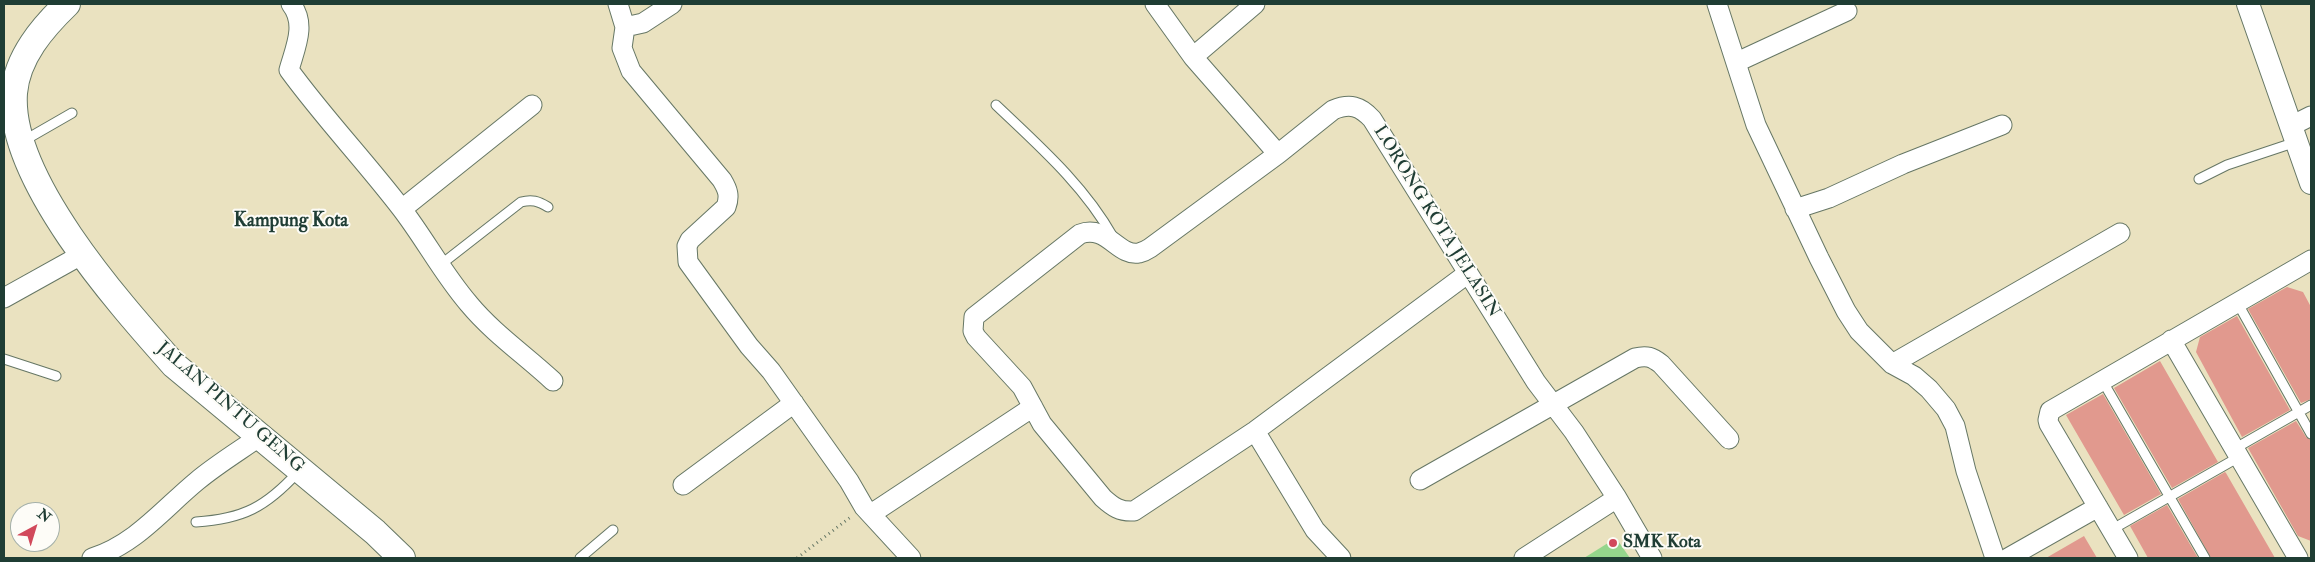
<!DOCTYPE html>
<style>
body{margin:0}
#map{position:relative;width:2315px;height:562px;overflow:hidden;background:#eae2c0;font-family:"IM FELL Double Pica",serif}
canvas{display:block}
.frame{position:absolute;inset:0;border:5px solid #1f3d34;pointer-events:none}
.north{position:absolute;left:10px;top:502px;width:50px;height:50px;box-sizing:border-box;background:#fdfcf7;border:1px solid #a4b0a9;border-radius:50%;rotate:39deg;font-size:14px;font-weight:700;line-height:20px;text-align:center;color:#1f3d34}
.north::after{content:'';display:block;margin:auto;width:18px;height:22px;background:#d1495b;clip-path:polygon(50% 0,100% 100%,50% 72%,0 100%)}
</style>
<div id="map">
<canvas width="2315" height="562"></canvas>
<div class="frame"></div>
<div class="north">N</div>
</div>
<script>
const g = document.querySelector('canvas').getContext('2d');
g.lineJoin = 'round';
function fillPath(path, color) { g.fillStyle = color; g.fill(path, 'evenodd'); }
function strokePath(path, color, width, dash) { g.strokeStyle = color; g.lineWidth = width; g.lineCap = dash ? 'butt' : 'round'; g.setLineDash(dash || []); g.stroke(path); }
function label(font, color, halo, rows, align = 'center') {
  g.font = font + ' "IM FELL Double Pica",serif'; g.lineWidth = 4; g.setLineDash([]); g.textBaseline = 'middle'; g.strokeStyle = halo; g.fillStyle = color; for (const [text, x, y, turn = 0] of rows) {
    g.save(); g.translate(x, y); g.rotate((+turn || 0) * Math.PI / 180); g.textAlign = isNaN(turn) ? turn : align; if (halo) g.strokeText(text, 0, 0); g.fillText(text, 0, 0); g.restore();
  }
}
fillPath(new Path2D(`
 M 1616,538 L 1630,558 L 1584,558 Z`), '#95d58c');
fillPath(new Path2D(`
 M 2287,287 L 2303,292 L 2311,307 L 2311,399 L 2301,403 L 2248,309 Z
 M 2237,316 L 2290,410 L 2242,437 L 2196,352 L 2200,337 Z
 M 2160,361 L 2218,462 L 2172,488 L 2114,388 Z
 M 2103,394 L 2161,494 L 2124,515 L 2066,415 Z
 M 2296,421 L 2306,437 L 2311,440 L 2311,541 L 2298,536 L 2248,448 Z
 M 2225,472 L 2226,473 L 2275,558 L 2211,558 L 2178,499 Z
 M 2167,505 L 2198,558 L 2148,558 L 2130,526 Z
 M 2084,536 L 2097,558 L 2046,558 Z`), '#e1998e');
const service = new Path2D(`
 M 996,105 C 1038,145 1084,185 1113,237
 M 25,140 L 72,113
 M 2199,179 L 2227,165 L 2296,142
 M 439,266 L 521,202 C 532,199 538,201 548,207
 M 2237,302 L 2311,434
 M 4,359 L 56,376
 M 2102,380 L 2205,558
 M 2234,449 L 2311,405
 M 196,522 C 243,519 266,507 298,472
 M 2111,530 L 2239,457
 M 580,558 L 613,530`);
const minor = new Path2D(`
 M 291,4 C 307,24 295,48 289,70 C 324,118 365,161 401,208 C 425,239 443,274 469,304 C 493,333 525,355 553,381
 M 618,4 L 625,27 L 622,48 L 631,71 L 722,180 C 728,190 730,196 726,207 L 690,240 L 687,246 L 688,262 L 749,346 L 771,371 L 849,481 L 864,507 L 911,558
 M 1155,4 L 1193,57 L 1278,154 L 1333,110 C 1350,103 1360,106 1372,119 L 1536,382 L 1574,432 L 1617,498 L 1652,558
 M 1717,4 L 1756,125 L 1819,258 L 1846,311 L 1859,331 L 1892,364 L 1914,376 L 1929,389 L 1946,409 L 1955,426 L 1966,471 L 1995,558
 M 625,27 L 643,23 L 672,4
 M 1193,57 L 1255,4
 M 1737,62 L 1847,11
 M 2291,126 L 2311,116
 M 1278,154 L 1150,248 C 1147,250 1143,252 1139,253 C 1118,257 1107,224 1080,234 L 974,317 L 973,331 L 976,337 L 1022,387 L 1042,424 L 1103,498 C 1113,507 1120,512 1134,511 L 1255,431 L 1467,274
 M 402,209 L 532,105
 M 1795,209 L 1829,198 L 1903,164 L 2002,125
 M 4,298 L 83,254
 M 2171,340 L 2298,558
 M 1892,364 L 2120,233
 M 1255,431 L 1315,530 L 1341,558
 M 1420,480 L 1635,358 C 1647,355 1652,357 1661,364 L 1729,439
 M 683,485 L 794,403
 M 871,514 L 1033,407
 M 92,558 C 136,544 163,509 197,481 C 216,465 239,451 259,437
 M 1524,558 L 1617,498
 M 2008,558 L 2098,507
 M 2128,558 L 2049,424 L 2048,420 L 2050,411 L 2311,260`);
const tertiary = new Path2D(`
 M 2248,4 L 2311,183`);
const secondary = new Path2D(`
 M 67,4 C 43,27 17,57 14,93 C 8,179 119,303 174,365 L 375,532 L 402,558`);
strokePath(service, '#667765', 11);
strokePath(minor, '#667765', 21);
strokePath(tertiary, '#667765', 24);
strokePath(secondary, '#667765', 28);
strokePath(new Path2D(`
 M 797,558 L 852,516`), '#667765', 3, [1, 4]);
strokePath(service, '#fff', 9);
strokePath(minor, '#fff', 19);
strokePath(tertiary, '#fff', 22);
strokePath(secondary, '#fff', 26);
for (const [x, y, r, color] of [
 [1613,543,5,"#d1495b"]
]) { const dot = new Path2D(); dot.arc(x, y, r, 0, 2 * Math.PI); g.fillStyle = color; g.fill(dot); strokePath(dot, '#fdfcf7', 2); }
label('18px', '#1f3d34', '#fdfcf7', [
 ["LORONG KOTA JELASIN",1436,222,58],
 ["JALAN PINTU GENG",230,408,41]
]);
label('bold 18px', '#1f3d34', '#fdfcf7', [
 ["SMK Kota",1623,543]
], 'left');
label('bold 19px', '#1f3d34', '#fdfcf7', [
 ["Kampung Kota",291,222]
]);
</script>
